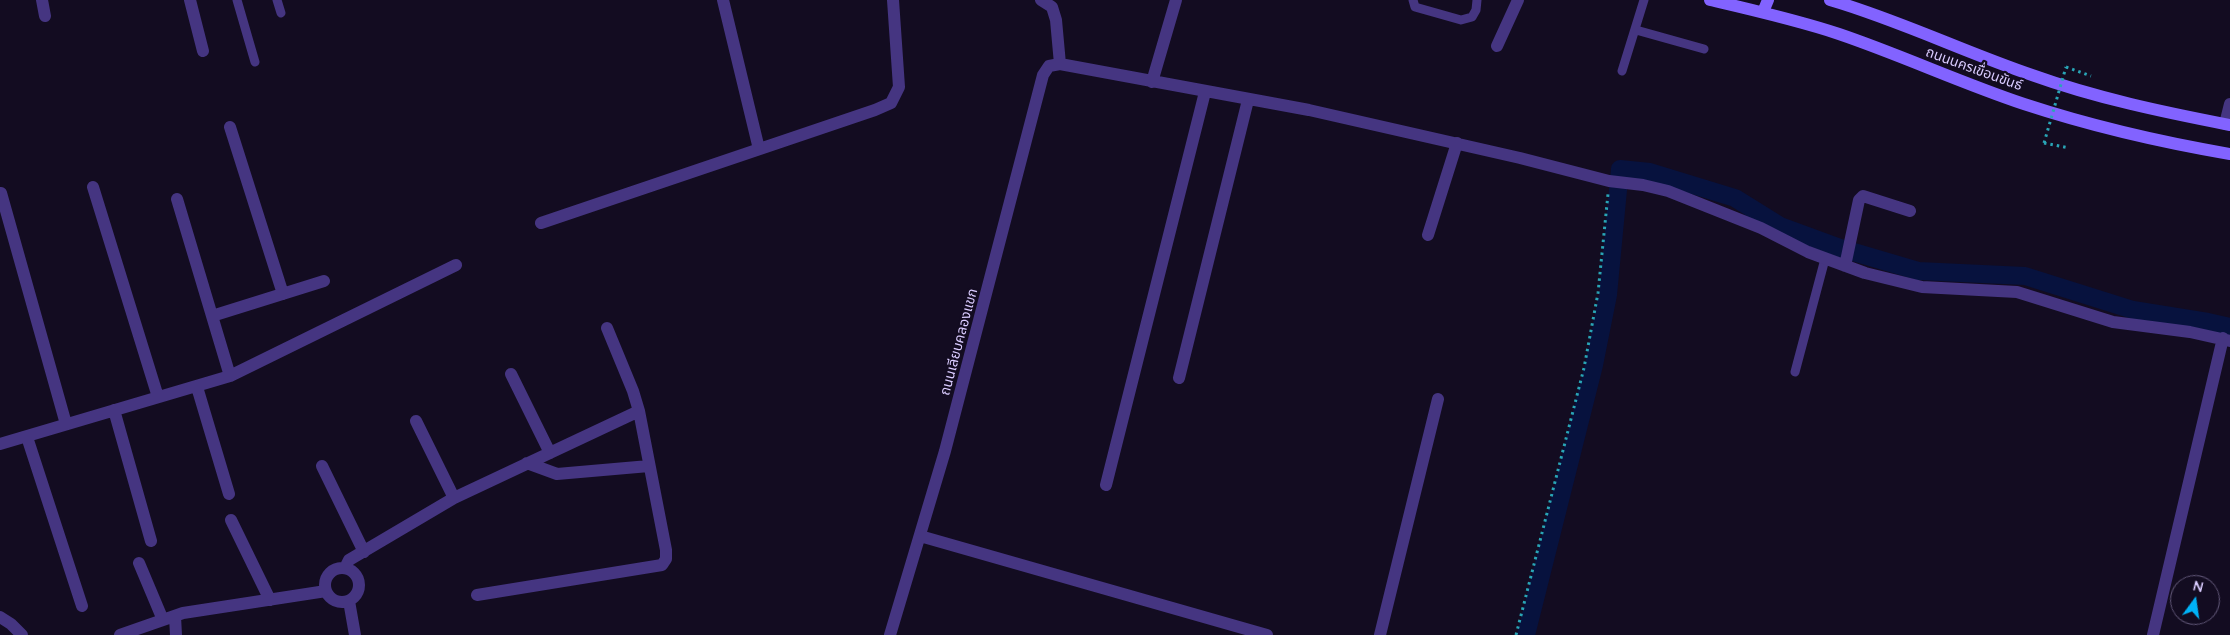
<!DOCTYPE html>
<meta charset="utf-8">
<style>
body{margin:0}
#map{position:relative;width:2230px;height:635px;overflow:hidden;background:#130c21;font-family:Quicksand,sans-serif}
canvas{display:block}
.north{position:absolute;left:2170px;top:575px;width:50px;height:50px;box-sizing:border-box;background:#130c21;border:1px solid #63597a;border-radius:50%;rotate:14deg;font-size:14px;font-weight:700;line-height:20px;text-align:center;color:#daccff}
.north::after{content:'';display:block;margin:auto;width:18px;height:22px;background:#00b2f7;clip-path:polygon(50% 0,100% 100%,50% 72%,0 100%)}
</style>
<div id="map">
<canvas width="2230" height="635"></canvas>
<div class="north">N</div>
</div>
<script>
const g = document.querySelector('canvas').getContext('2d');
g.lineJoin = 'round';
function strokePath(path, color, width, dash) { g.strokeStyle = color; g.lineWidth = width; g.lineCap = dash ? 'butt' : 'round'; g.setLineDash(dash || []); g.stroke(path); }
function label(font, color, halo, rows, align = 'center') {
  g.font = font + ' Quicksand,"Noto Sans Thai",sans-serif'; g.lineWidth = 4.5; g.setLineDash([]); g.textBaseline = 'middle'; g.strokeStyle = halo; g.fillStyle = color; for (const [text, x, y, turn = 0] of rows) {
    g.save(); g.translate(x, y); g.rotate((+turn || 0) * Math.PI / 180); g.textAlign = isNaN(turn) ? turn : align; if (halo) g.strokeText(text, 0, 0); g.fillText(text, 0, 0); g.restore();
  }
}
strokePath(new Path2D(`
 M 1526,635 L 1594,365 L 1608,295 L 1620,169 L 1650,172 L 1735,198 L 1780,226 L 1840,248 L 1918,271 L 2025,276 L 2133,310 L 2208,322 L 2230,327`), '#07123e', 18);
strokePath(new Path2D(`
 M 2066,67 L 2091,76
 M 2044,143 L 2069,148
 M 1516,635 L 1584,368 L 1598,293 L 1608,194`), '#29a5b6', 3, [2.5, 4]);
strokePath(new Path2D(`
 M 237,0 L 255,62
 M 277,0 L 281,13
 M 1413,0 L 1415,7 L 1461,20 L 1472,17 L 1476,10 L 1477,0
 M 1636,30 L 1704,49
 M 1622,71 L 1644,0
 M 1795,372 L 1825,259`), '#453581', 9);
strokePath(new Path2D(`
 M 42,0 L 45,16
 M 190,0 L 203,51
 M 723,0 L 759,149
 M 1041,0 L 1052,7 L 1056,20 L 1060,64
 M 1497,46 L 1518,0
 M 1152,82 L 1176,0
 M 2225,124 L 2230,104
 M 230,127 L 283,294
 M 93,187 L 158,397
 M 1,193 L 66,424
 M 177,199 L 230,376
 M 541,223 L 875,110 L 891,103 L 899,87 L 893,0
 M 1428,235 L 1457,143
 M 1845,266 L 1859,200 L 1863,196 L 1910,211
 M 212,316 L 324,281
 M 511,374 L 550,453
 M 1179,378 L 1248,100
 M 197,387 L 229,494
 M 114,410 L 151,541
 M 416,421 L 454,498
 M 27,437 L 82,606
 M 0,444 L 230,376 L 456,265
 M 527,463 L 557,474 L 649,466
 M 322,466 L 364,552
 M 1106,485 L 1205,92
 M 231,520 L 270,600
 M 920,536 L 1267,635
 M 139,563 L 163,620
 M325 585a17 17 0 1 1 34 0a17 17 0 1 1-34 0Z
 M 345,568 L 349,560 L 454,498 L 639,411
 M 477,595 L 662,565 L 666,559 L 666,550 L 639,411 L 633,391 L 607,328
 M 349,601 L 355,635
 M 175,616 L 176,635
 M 0,617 L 11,624 L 22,635
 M 120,635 L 183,613 L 326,591
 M 890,635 L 945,451 L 1043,75 L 1049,66 L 1060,64 L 1309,110 L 1520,158 L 1609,181 L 1643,185 L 1668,191 L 1761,228 L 1808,252 L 1865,273 L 1922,287 L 2017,292 L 2113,322 L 2190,332 L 2230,341
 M 1380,635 L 1438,399
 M 2153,635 L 2223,338`), '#453581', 12);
strokePath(new Path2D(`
 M 1710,0 C 1753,10 1797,20 1839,34 C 1901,55 1961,83 2024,104 C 2091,126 2160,142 2230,154
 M 1830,0 C 1899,20 1964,52 2032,75 C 2096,98 2163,112 2230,125
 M 1763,12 L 1768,0`), '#8263ff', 12);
strokePath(new Path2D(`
 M 2044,143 L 2066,67`), '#29a5b6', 3, [2.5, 4]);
label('14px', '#daccff', '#130c21', [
 ["ถนนนครเขื่อนขันธ์",1974,69,20],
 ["ถนนเลียบคลองแขก",959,342,-75]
]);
</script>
